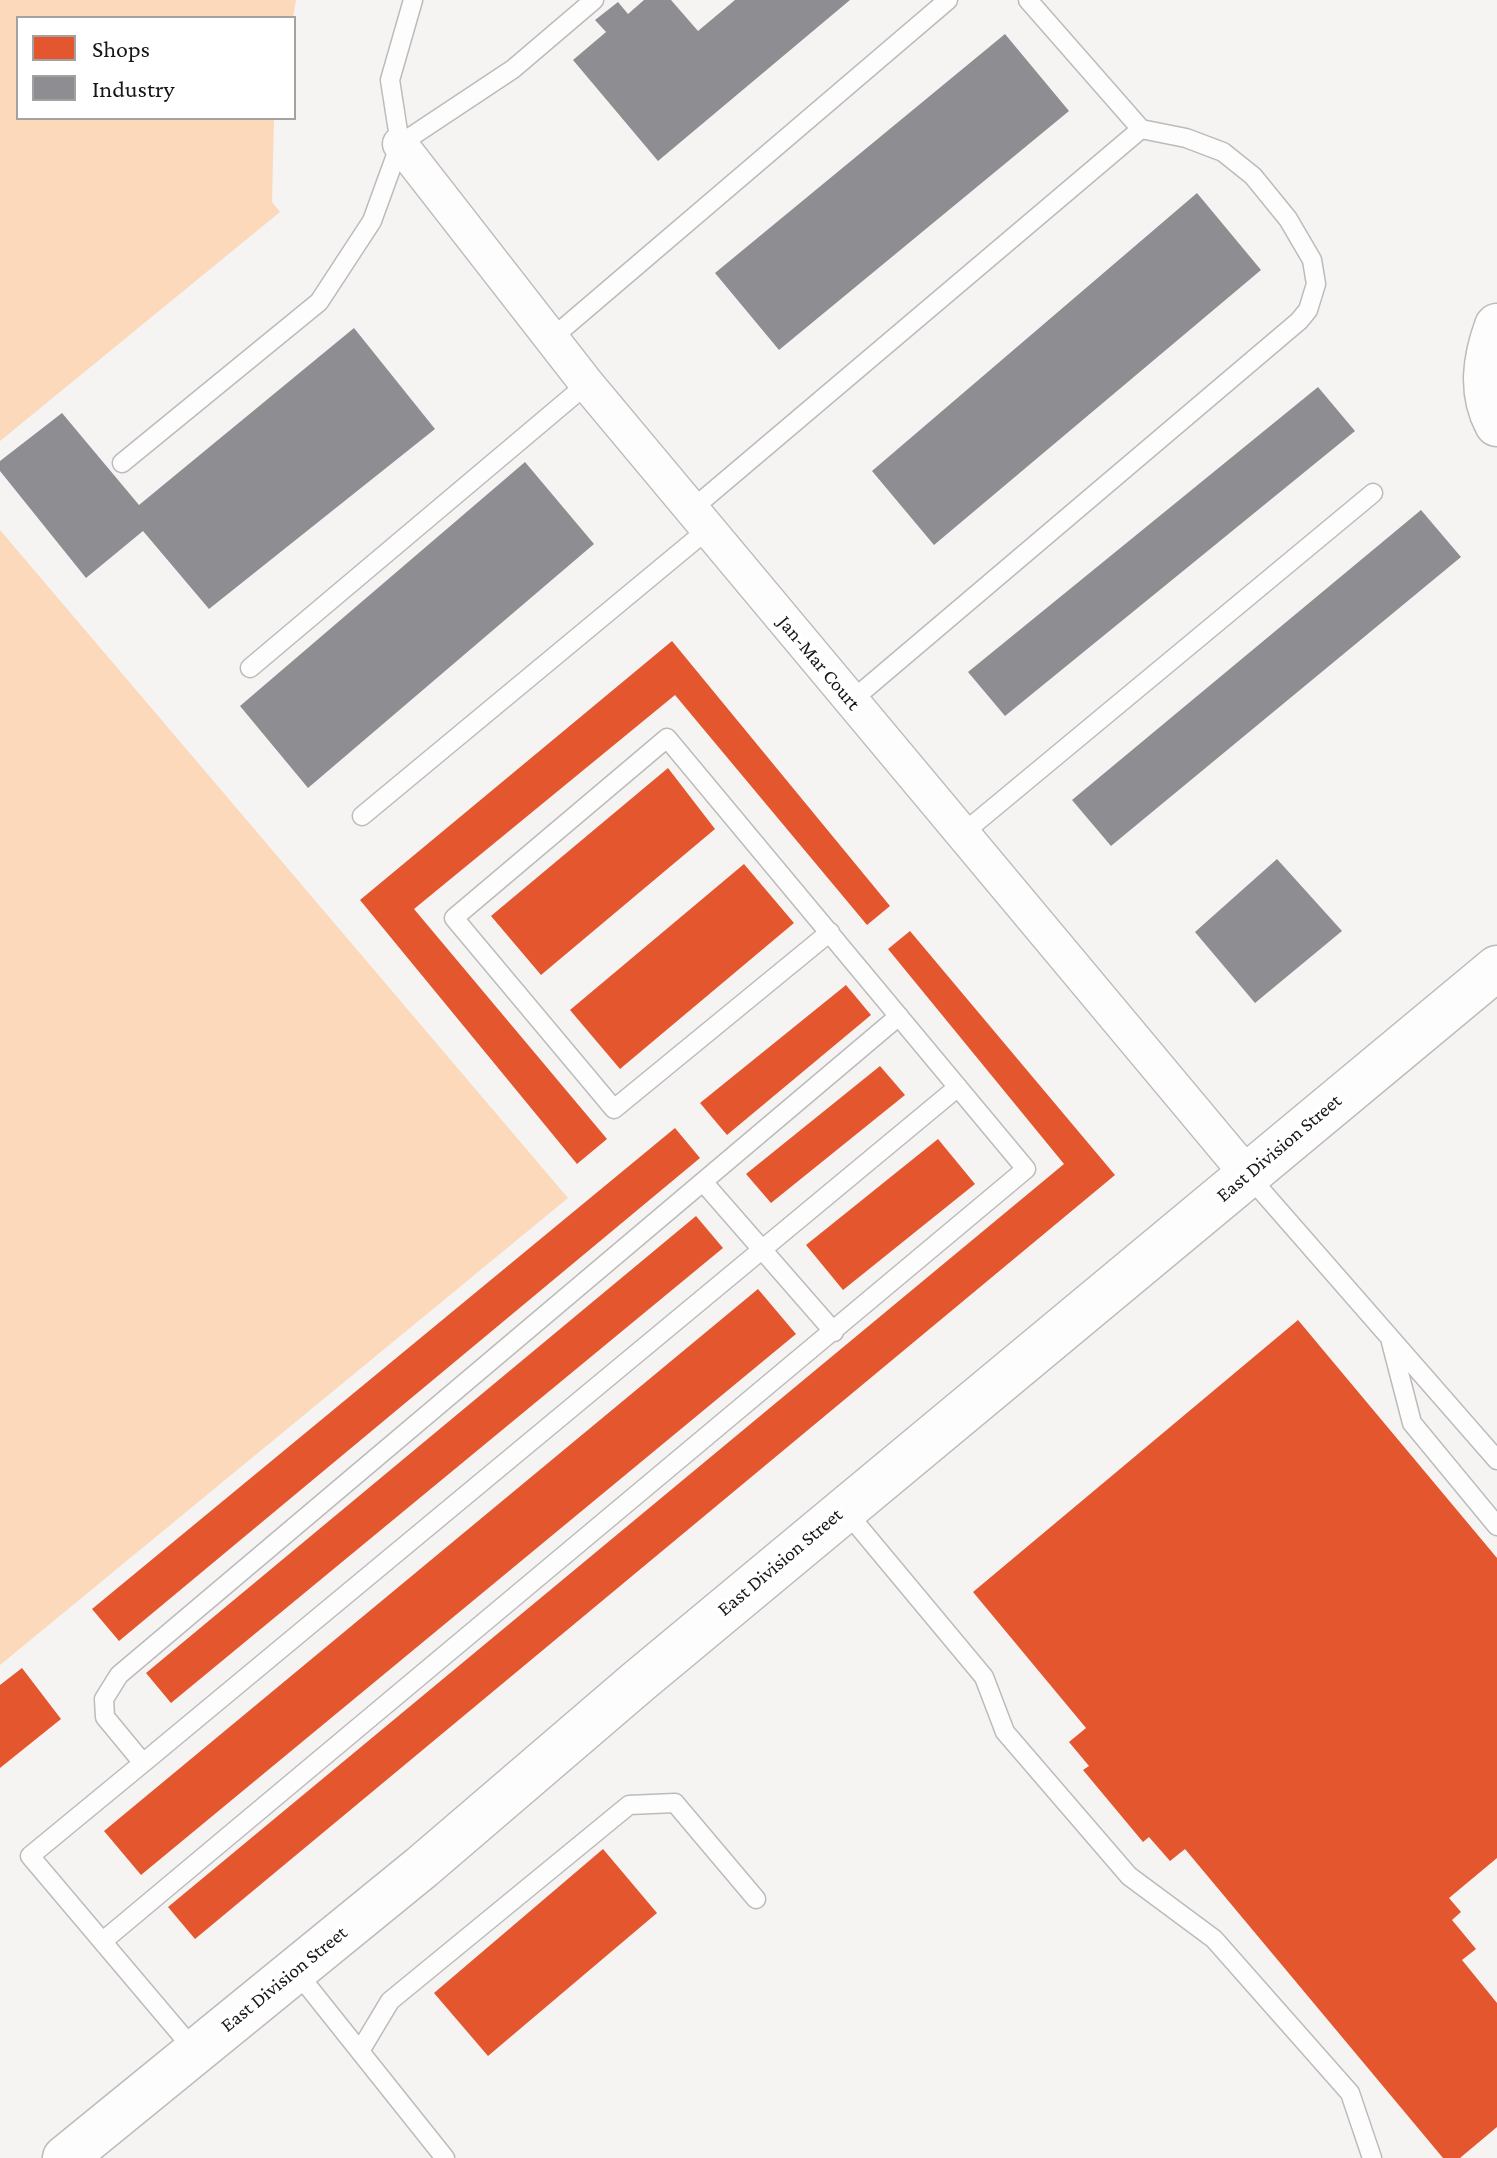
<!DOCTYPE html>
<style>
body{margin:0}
#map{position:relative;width:1497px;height:2158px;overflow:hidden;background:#f6f3f3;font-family:"Crimson Pro",serif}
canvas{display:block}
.legend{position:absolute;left:16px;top:16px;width:280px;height:104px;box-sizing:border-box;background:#fff;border:2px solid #a3a2a2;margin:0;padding:10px 14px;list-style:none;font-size:24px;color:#181717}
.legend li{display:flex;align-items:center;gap:16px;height:40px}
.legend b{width:40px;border:2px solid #a3a2a2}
</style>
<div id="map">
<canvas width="1497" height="2158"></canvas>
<ul class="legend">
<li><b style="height:22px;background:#e4572e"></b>Shops</li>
<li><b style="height:22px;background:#8d8d92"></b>Industry</li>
</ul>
</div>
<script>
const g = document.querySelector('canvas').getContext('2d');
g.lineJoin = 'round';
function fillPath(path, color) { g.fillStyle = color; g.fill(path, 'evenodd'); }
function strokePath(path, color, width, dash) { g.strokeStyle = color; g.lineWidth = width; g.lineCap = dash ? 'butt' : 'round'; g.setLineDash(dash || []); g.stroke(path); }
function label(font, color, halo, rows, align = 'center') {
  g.font = font + ' "Crimson Pro",serif'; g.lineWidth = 8; g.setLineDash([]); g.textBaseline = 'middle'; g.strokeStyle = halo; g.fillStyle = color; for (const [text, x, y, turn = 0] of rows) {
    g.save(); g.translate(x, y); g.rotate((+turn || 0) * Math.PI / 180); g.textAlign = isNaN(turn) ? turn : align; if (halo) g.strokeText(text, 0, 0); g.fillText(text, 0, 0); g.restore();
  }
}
fillPath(new Path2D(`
 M 0,0 L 296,0 L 293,18 L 18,18 L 18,118 L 274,118 L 272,202 L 280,212 L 0,441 Z
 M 0,530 L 568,1198 L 0,1665 Z`), '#fbd9ba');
fillPath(new Path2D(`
 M 672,641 L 890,906 L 867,925 L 675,695 L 414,909 L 607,1139 L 577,1164 L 360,900 Z
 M 668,768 L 715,829 L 541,975 L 491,916 Z
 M 744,864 L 794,923 L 620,1069 L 570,1010 Z
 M 910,931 L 1115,1175 L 195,1939 L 168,1907 L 1064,1164 L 888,949 Z
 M 846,985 L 871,1015 L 727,1135 L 700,1103 Z
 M 880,1066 L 905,1095 L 771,1203 L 746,1174 Z
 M 675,1128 L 700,1158 L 119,1641 L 92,1609 Z
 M 938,1139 L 975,1184 L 843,1290 L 806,1245 Z
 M 696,1216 L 723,1248 L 171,1703 L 146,1673 Z
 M 758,1289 L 796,1334 L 141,1875 L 104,1831 Z
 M 1298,1320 L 1497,1558 L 1497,1858 L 1449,1898 L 1461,1912 L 1452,1920 L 1476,1949 L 1462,1960 L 1497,2003 L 1497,2127 L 1460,2158 L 1443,2158 L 1185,1849 L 1170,1861 L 1149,1837 L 1143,1842 L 1083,1770 L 1089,1766 L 1069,1742 L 1086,1728 L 973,1592 Z
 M 22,1668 L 61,1719 L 0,1768 L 0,1685 Z
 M 603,1849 L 657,1913 L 488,2056 L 434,1993 Z`), '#e4572e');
fillPath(new Path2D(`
 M 644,0 L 671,0 L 698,31 L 735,0 L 850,0 L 658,161 L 573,60 L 606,32 L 595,20 L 618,2 L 628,14 Z
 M 1005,34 L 1069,111 L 779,350 L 715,273 Z
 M 1197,193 L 1261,270 L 934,545 L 872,471 Z
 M 354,328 L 435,429 L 209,609 L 143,531 L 86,578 L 0,471 L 0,461 L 62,413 L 139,505 Z
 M 1318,387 L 1355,431 L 1005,716 L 968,672 Z
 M 525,462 L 594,544 L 308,788 L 240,706 Z
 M 1421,510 L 1461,557 L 1111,846 L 1072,800 Z
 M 1277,859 L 1342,931 L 1255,1003 L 1195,932 Z`), '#8d8d92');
const lane = new Path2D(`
 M 400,144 L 513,69 L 594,0
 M 552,338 L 948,0
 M 122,463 L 319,302 L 372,221 L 400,144 L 390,80 L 413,0
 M 691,510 L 1141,129
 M 250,668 L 587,384
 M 851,701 L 1299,321 L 1308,310 L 1316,284 L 1312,260 L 1288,219 L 1253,176 L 1223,152 L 1186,138 L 1141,129 L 1028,0
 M 362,816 L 707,530
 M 962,834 L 1373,493
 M 1247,1174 L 1497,1460
 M 704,1183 L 834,1332
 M 1391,1342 L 1412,1423 L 1497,1526
 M 844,1509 L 984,1677 L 1005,1732 L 1129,1876 L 1214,1939 L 1350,2093 L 1372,2158
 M 143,1763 L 958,1087
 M 103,1941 L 1026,1169 L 667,738 L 454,918 L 614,1109 L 830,932
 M 295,1970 L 445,2158
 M 195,2051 L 30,1856 L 143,1763 L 105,1717 L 104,1699 L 119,1675 L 899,1016
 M 360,2051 L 390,2001 L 629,1805 L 675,1803 L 756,1899`);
const street = new Path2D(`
 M 400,144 L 587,384 L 1247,1174`);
const secondary = new Path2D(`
 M 1497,326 C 1485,359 1480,392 1497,424
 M 65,2158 L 422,1867 L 639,1681 L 1497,968`);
strokePath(lane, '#bdbaba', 21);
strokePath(street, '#bdbaba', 37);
strokePath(secondary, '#bdbaba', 47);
strokePath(lane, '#fefdfd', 18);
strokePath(street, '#fefdfd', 34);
strokePath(secondary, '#fefdfd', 44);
label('20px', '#181717', '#fff', [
 ["Jan-Mar Court",819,663,50],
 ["East Division Street",1279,1148,-40],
 ["East Division Street",780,1562,-40],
 ["East Division Street",284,1979,-39]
]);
</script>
